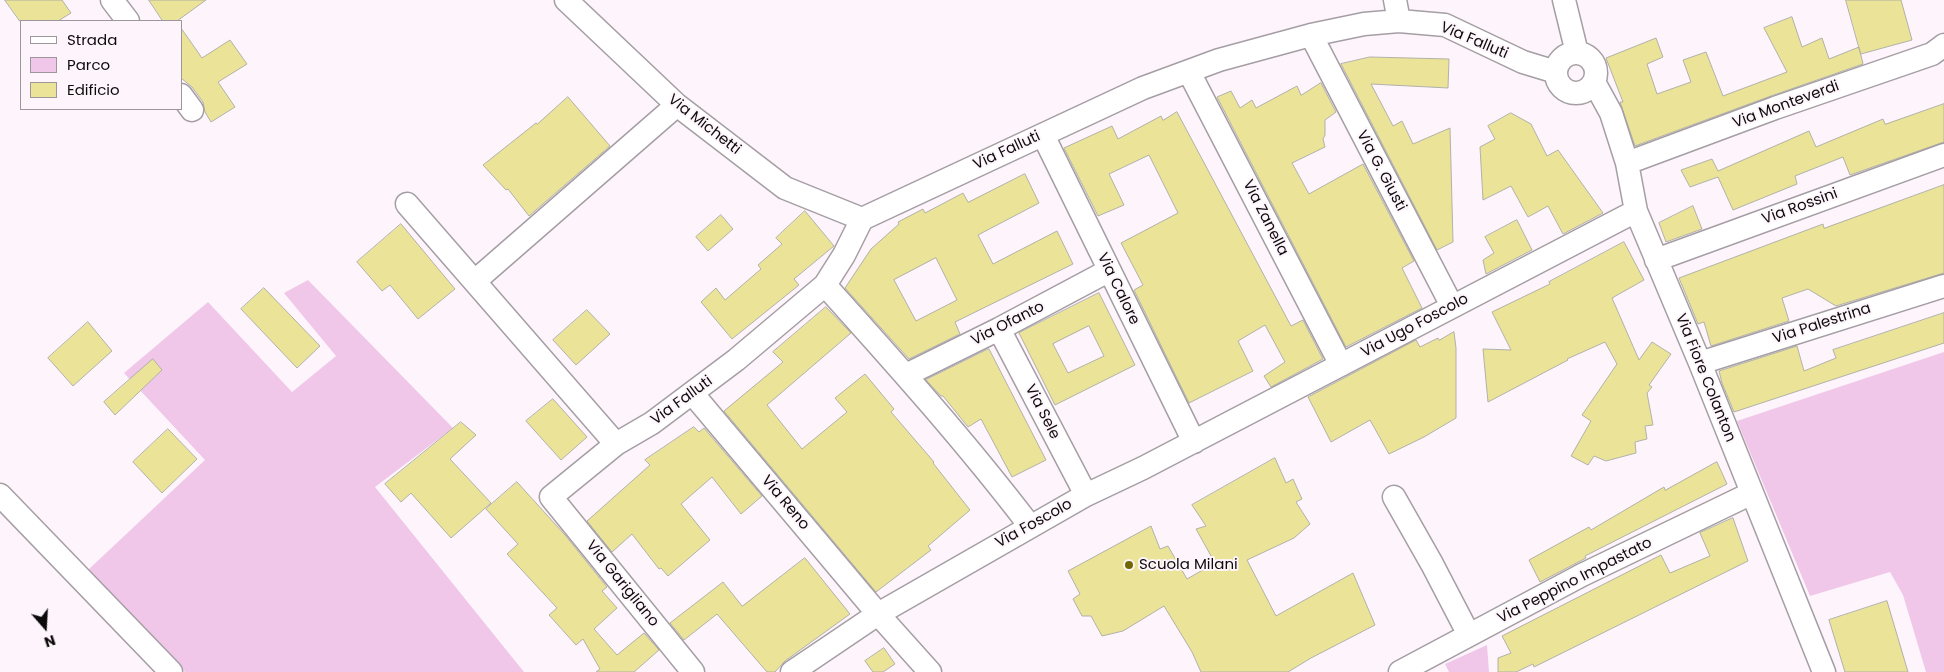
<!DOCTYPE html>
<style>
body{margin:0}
#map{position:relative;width:1944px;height:672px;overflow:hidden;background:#fdf5fb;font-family:Poppins,sans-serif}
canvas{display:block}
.legend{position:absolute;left:20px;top:20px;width:162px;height:90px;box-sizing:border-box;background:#fdf5fb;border:1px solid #9d979b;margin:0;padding:6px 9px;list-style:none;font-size:15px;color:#0d0a0c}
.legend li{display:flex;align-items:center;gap:10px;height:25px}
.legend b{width:25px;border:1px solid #9d979b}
.north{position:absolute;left:20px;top:602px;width:50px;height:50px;-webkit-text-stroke:4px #fdf5fb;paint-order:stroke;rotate:161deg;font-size:14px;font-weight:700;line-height:20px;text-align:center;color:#0d0a0c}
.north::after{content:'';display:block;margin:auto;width:18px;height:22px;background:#0d0a0c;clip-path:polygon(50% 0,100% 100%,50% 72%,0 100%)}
</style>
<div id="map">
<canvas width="1944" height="672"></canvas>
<ul class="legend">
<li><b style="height:6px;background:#fff"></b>Strada</li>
<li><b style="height:14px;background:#f1c7e9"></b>Parco</li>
<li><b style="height:14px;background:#eae398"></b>Edificio</li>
</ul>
<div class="north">N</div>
</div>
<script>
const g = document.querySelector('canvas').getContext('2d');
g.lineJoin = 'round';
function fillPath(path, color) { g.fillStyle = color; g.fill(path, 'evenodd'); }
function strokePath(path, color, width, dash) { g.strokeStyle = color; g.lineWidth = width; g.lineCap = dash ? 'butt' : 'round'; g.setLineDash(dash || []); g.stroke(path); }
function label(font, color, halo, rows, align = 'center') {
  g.font = font + ' Poppins,sans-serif'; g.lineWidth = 4; g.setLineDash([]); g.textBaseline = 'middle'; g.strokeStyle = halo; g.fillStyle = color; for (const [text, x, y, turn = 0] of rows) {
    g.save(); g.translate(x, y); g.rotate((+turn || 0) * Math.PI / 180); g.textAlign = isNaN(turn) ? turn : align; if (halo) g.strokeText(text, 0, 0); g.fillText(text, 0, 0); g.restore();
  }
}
fillPath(new Path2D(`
 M 308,280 L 453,428 L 375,487 L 524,672 L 185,672 L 88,570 L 205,460 L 124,373 L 208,302 L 292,392 L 336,356 L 284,293 Z
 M 1944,352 L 1944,672 L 1926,672 L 1903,595 L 1890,572 L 1810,596 L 1737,421 Z
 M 1487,645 L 1489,672 L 1449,672 L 1445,664 Z`), '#f1c7e9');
const building = new Path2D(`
 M 5,0 L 62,0 L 71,13 L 58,21 L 20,21 Z
 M 149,0 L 206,0 L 177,21 L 163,21 Z
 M 1846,0 L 1901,0 L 1912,40 L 1861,54 Z
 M 1792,17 L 1802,47 L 1822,38 L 1829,59 L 1859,47 L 1863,64 L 1771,96 L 1635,146 L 1620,102 L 1623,102 L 1606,58 L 1656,38 L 1663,57 L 1647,64 L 1657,94 L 1691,82 L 1683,60 L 1706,52 L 1723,96 L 1787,72 L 1764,28 Z
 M 181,28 L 202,58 L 230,40 L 247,64 L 218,82 L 235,107 L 211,122 L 205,112 L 203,102 L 192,87 L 181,78 Z
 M 1370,57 L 1449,59 L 1448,88 L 1371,84 L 1393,126 L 1402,121 L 1413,144 L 1450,128 L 1453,242 L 1437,250 L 1341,64 Z
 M 1321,83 L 1336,112 L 1325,120 L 1325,135 L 1323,139 L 1325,147 L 1292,163 L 1309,194 L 1363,164 L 1414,261 L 1402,268 L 1422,308 L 1346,347 L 1217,97 L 1231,91 L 1240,108 L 1252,100 L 1256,108 L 1297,86 L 1301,95 Z
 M 568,97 L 610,146 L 529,216 L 508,189 L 506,190 L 483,165 L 536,123 L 537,124 Z
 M 1944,104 L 1944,142 L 1850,175 L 1843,157 L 1795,176 L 1797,184 L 1733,210 L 1718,177 L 1690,187 L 1681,170 L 1712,159 L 1718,171 L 1809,131 L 1816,147 L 1883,119 L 1885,124 Z
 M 1177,112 L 1291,326 L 1303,320 L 1323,359 L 1271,387 L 1264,376 L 1285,362 L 1265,325 L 1238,341 L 1253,371 L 1189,403 L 1134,290 L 1143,285 L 1121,243 L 1178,213 L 1149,155 L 1109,174 L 1124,205 L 1098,216 L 1064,148 L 1112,126 L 1118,139 L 1161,116 L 1163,120 Z
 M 1511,113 L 1531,124 L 1547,156 L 1558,150 L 1603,213 L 1563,234 L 1548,206 L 1528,217 L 1511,186 L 1483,200 L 1480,147 L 1495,139 L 1488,126 Z
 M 1025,174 L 1039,203 L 978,235 L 993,264 L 1057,231 L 1073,264 L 955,322 L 960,334 L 909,359 L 845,288 L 871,249 L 899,224 L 898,222 L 923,209 L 925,213 L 963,193 L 968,202 ZM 936,258 L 957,300 L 916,321 L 894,280 Z
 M 1944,185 L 1944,273 L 1836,306 L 1808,289 L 1782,298 L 1789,321 L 1711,346 L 1704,322 L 1698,324 L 1679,278 L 1823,224 L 1824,228 Z
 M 1693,206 L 1702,229 L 1666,242 L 1659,223 Z
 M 805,211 L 834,246 L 794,279 L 799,285 L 732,339 L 701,302 L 716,288 L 725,300 L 761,269 L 758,265 L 782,244 L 776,238 Z
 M 721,215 L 733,229 L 708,251 L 696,237 Z
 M 1517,220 L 1532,250 L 1486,274 L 1483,260 L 1494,253 L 1485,237 Z
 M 401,224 L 455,289 L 418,319 L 390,285 L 382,291 L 357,262 Z
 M 1624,242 L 1644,280 L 1612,298 L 1639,360 L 1652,342 L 1671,354 L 1649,385 L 1652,387 L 1647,393 L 1653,425 L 1645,426 L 1647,439 L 1635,442 L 1636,453 L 1606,461 L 1594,456 L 1588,465 L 1571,456 L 1591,421 L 1582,415 L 1617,364 L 1605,342 L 1567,359 L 1568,360 L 1488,402 L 1483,349 L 1511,350 L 1492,312 L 1550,284 L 1549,282 Z
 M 264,288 L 320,346 L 297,368 L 241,309 Z
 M 1099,293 L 1135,365 L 1055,405 L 1019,333 ZM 1089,326 L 1104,356 L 1068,373 L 1053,344 Z
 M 826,307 L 851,333 L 767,405 L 802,449 L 847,412 L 835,398 L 865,374 L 894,409 L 891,412 L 934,462 L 933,463 L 970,510 L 928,546 L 931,550 L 876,592 L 724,411 L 783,362 L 773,352 Z
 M 587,310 L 610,334 L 576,365 L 553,340 Z
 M 1944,313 L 1944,343 L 1734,412 L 1722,383 L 1719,371 L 1797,346 L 1804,371 L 1836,358 L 1833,350 Z
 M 88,322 L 112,351 L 73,386 L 48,358 Z
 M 1454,332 L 1456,348 L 1456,418 L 1424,437 L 1389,454 L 1370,420 L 1331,442 L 1308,397 L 1416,340 L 1420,347 L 1438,338 L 1439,340 Z
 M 989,349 L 1046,460 L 1012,477 L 981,419 L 968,427 L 943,396 L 941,396 L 926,380 Z
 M 153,359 L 162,370 L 115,415 L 104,402 Z
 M 553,399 L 587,437 L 561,460 L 526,421 Z
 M 461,422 L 476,435 L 450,459 L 491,503 L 451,538 L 411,493 L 401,502 L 385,484 Z
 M 694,427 L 699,432 L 704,428 L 762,496 L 741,514 L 712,477 L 681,504 L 710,540 L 668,576 L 661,568 L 659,569 L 632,534 L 612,552 L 587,521 L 650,465 L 645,460 Z
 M 168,429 L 197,459 L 162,493 L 133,462 Z
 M 1275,458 L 1286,483 L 1293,479 L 1302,499 L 1296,502 L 1310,524 L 1294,538 L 1247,560 L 1276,616 L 1353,573 L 1375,625 L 1311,658 L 1288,672 L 1201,672 L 1192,652 L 1164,606 L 1123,631 L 1102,636 L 1091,616 L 1082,616 L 1073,599 L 1080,594 L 1068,571 L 1151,526 L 1160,549 L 1168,546 L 1187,579 L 1215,563 L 1196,529 L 1206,526 L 1192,505 Z
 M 1717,462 L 1727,484 L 1585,556 L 1586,558 L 1540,582 L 1529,560 L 1589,527 L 1591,530 L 1664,487 L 1665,490 Z
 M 517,482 L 565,535 L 607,587 L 602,591 L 617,608 L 594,629 L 617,655 L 644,633 L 659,650 L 634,672 L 596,672 L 600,669 L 583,639 L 576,645 L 549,615 L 557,608 L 507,554 L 518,544 L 486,509 Z
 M 1733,518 L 1748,561 L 1534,667 L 1533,664 L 1516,672 L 1498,672 L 1498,658 L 1511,653 L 1502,636 L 1661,555 L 1670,573 L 1710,556 L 1700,533 Z
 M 805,558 L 850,614 L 785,661 L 775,672 L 767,672 L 717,614 L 684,640 L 670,623 L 723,582 L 742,606 Z
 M 1887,601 L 1908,672 L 1845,672 L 1829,620 Z
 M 884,648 L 895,664 L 883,672 L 873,672 L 865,661 Z`);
fillPath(building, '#eae398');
strokePath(building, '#b1b1a8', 1);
const minor = new Path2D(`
 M 112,0 L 128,21
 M 566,0 L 677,105 L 785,188 L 862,219
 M 1395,0 L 1399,21
 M 1564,0 L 1577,53
 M 1311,35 L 1452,306
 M1556 73a20 20 0 1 1 40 0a20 20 0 1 1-40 0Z
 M 1189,72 L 1341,365
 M 1594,82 L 1611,113 L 1627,163 L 1636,211 L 1700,363 L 1824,672
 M 181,95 L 192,110
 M 1043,135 L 1194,442
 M 1627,163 L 1775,108 L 1932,54 L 1944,45
 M 407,204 L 616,444
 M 1656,260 L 1944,155
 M 475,281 L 677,105
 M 825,285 C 895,363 966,442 1030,526
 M 999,329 L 1086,495
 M 1700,363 L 1944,286
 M 906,375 L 999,329 L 1108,271
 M 692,393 L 878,614 L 930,672
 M 0,495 L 171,672
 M 1394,497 L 1432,564 L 1469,635
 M 693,672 L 551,497 L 616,444 L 652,423 L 736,360 L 825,285 L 844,255 L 862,219 L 1143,88 L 1219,60 L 1311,35 L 1364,24 L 1399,21 L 1445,25 L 1523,62 L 1556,72
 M 792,672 L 878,614 L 1086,495 L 1143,468 L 1636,211
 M 1400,672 L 1582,575 L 1752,493`);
strokePath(minor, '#a59ea4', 25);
strokePath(minor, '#fff', 22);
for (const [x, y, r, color] of [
 [1129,565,5,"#716700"]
]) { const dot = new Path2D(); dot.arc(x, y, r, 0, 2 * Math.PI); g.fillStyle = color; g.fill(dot); strokePath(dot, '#fdf5fb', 2); }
label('15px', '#0d0a0c', '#fdf5fb', [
 ["Via Falluti",1474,41,23],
 ["Via Monteverdi",1786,105,-20],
 ["Via Michetti",704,125,38],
 ["Via Falluti",1007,151,-25],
 ["Via G. Giusti",1381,171,62],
 ["Via Rossini",1800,207,-20],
 ["Via Zanella",1265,218,63],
 ["Via Calore",1118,289,64],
 ["Via Ofanto",1008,324,-27],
 ["Via Palestrina",1822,324,-18],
 ["Via Ugo Foscolo",1415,326,-28],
 ["Via Fiore Colanton",1705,378,68],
 ["Via Falluti",682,401,-36],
 ["Via Sele",1042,412,63],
 ["Via Reno",785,503,50],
 ["Via Foscolo",1034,524,-29],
 ["Via Peppino Impastato",1575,581,-27],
 ["Via Garigliano",622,584,51]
]);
label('15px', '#0d0a0c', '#fdf5fb', [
 ["Scuola Milani",1139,565]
], 'left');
</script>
